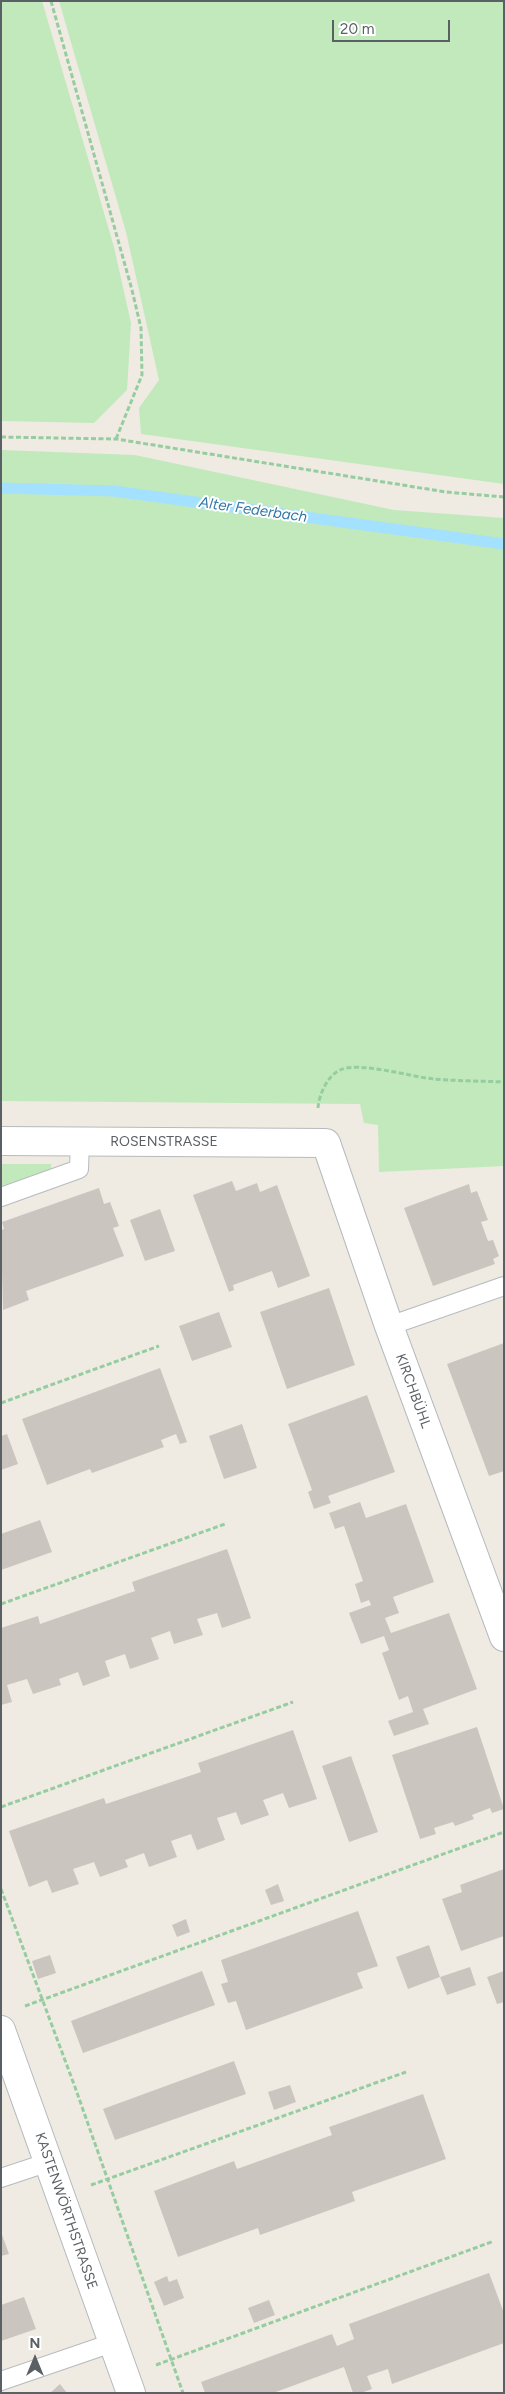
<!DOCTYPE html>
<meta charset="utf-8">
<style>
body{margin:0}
#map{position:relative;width:505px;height:2394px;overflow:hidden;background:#efebe2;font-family:Figtree,sans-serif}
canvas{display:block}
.frame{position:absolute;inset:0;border:2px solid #5b6065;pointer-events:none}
.north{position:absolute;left:10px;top:2334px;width:50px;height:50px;-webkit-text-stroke:4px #fff;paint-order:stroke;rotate:0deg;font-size:14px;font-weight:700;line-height:20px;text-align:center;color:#5b6065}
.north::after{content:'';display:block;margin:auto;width:18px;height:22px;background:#5b6065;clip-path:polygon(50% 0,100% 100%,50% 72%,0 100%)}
.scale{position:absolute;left:332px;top:20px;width:118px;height:22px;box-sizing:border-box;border:2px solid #5b6065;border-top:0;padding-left:6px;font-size:15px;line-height:18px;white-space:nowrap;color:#5b6065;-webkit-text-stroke:4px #fff;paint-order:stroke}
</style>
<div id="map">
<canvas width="505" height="2394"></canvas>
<div class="frame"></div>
<div class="north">N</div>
<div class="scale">20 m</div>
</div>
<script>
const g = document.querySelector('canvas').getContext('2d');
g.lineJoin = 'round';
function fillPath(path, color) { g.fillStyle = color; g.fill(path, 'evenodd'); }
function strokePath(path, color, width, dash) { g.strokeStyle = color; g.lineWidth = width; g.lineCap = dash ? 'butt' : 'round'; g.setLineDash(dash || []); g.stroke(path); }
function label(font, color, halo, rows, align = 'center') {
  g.font = font + ' Figtree,sans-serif'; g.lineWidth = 4; g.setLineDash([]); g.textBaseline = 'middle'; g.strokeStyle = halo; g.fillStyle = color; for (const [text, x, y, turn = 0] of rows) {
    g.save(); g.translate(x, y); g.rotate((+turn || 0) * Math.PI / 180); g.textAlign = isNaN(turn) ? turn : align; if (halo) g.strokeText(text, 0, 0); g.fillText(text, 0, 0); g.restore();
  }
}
fillPath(new Path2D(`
 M 1,1 L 42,1 L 114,247 L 131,323 L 127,390 L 94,423 L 1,421 Z
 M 59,1 L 504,1 L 504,484 L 141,434 L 139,408 L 159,380 L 126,232 Z
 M 1,450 L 135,455 L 394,510 L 504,518 L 504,1166 L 379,1172 L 378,1125 L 364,1123 L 360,1104 L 1,1101 Z
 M 1,1164 L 51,1164 L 52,1172 L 1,1190 Z`), '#c1e9bc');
strokePath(new Path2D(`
 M 1,488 L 114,491 L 504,544`), '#a3e1ff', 11);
fillPath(new Path2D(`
 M 232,1181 L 236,1191 L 257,1183 L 260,1192 L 277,1185 L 310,1276 L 278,1288 L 272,1271 L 233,1285 L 234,1290 L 229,1292 L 193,1195 Z
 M 469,1184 L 471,1193 L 477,1191 L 488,1220 L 481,1222 L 488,1241 L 493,1240 L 499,1256 L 493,1259 L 495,1264 L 433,1286 L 404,1208 Z
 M 99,1188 L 104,1204 L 110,1202 L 119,1226 L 113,1228 L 124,1256 L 26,1291 L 29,1300 L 3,1310 L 1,1230 L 4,1229 L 2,1222 Z
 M 160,1209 L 175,1251 L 145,1261 L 130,1220 Z
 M 329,1288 L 355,1365 L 287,1389 L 260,1312 Z
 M 219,1312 L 232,1347 L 192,1361 L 179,1326 Z
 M 504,1343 L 504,1471 L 489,1476 L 447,1364 Z
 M 160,1368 L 187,1442 L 180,1444 L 176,1434 L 161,1440 L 164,1447 L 92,1473 L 90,1469 L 47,1485 L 22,1419 Z
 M 367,1395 L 395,1472 L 328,1496 L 331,1503 L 314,1509 L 308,1492 L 312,1490 L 288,1424 Z
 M 242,1424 L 257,1468 L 224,1479 L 209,1436 Z
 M 7,1434 L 18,1464 L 1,1470 L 1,1436 Z
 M 360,1502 L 366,1518 L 406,1504 L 434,1582 L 393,1597 L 399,1613 L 385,1618 L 391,1633 L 449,1613 L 477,1689 L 423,1709 L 429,1724 L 394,1736 L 388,1721 L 413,1712 L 408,1696 L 399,1700 L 382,1653 L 389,1650 L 384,1636 L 361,1644 L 349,1613 L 371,1605 L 369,1600 L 361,1603 L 355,1584 L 363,1581 L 344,1526 L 335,1529 L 329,1513 Z
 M 40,1520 L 52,1552 L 1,1570 L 1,1534 Z
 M 227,1549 L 251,1618 L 222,1628 L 217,1613 L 197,1619 L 203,1635 L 174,1644 L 170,1631 L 151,1638 L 159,1659 L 130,1669 L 125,1654 L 105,1661 L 110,1676 L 83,1686 L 78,1672 L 59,1679 L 61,1685 L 33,1694 L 27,1679 L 7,1685 L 12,1702 L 1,1705 L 1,1628 L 38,1616 L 40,1624 L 135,1591 L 132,1582 Z
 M 477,1727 L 504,1809 L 492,1813 L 490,1808 L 472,1815 L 474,1819 L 455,1826 L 453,1822 L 434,1828 L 436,1834 L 420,1839 L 392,1755 Z
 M 293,1730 L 317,1799 L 289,1808 L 283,1793 L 263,1800 L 269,1815 L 241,1825 L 236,1812 L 217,1818 L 225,1840 L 197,1850 L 191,1834 L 171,1841 L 177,1857 L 149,1867 L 144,1853 L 125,1860 L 128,1867 L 100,1877 L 94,1862 L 73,1869 L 79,1884 L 52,1893 L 47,1880 L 29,1887 L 9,1831 L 104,1798 L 106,1804 L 201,1772 L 198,1763 Z
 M 351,1756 L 378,1832 L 349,1842 L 322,1766 Z
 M 504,1869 L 504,1936 L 461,1951 L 442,1899 L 462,1892 L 460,1885 Z
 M 278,1884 L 284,1901 L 271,1905 L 265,1890 Z
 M 358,1911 L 378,1966 L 357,1973 L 363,1988 L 246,2030 L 236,2001 L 228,2003 L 221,1984 L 228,1982 L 221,1960 Z
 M 186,1919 L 190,1932 L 177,1937 L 172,1925 Z
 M 429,1945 L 440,1977 L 408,1989 L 396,1957 Z
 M 50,1955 L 56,1973 L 38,1979 L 32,1961 Z
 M 470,1967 L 476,1985 L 447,1995 L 440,1977 Z
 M 202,1971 L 215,2005 L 83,2053 L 71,2021 Z
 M 504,1971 L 504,2002 L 497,2004 L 487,1977 Z
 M 234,2061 L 246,2094 L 115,2140 L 103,2109 Z
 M 290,2085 L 296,2102 L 274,2110 L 268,2092 Z
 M 423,2094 L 446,2159 L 352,2192 L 355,2201 L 260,2235 L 258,2228 L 178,2257 L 154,2191 L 234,2161 L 237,2169 L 332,2135 L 329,2127 Z
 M 1,2232 L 9,2254 L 1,2256 Z
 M 489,2273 L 504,2313 L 504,2343 L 392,2384 L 388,2369 L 367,2376 L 372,2389 L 361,2393 L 353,2393 L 344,2367 L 273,2393 L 205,2393 L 201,2382 L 332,2334 L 337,2346 L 354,2339 L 349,2324 Z
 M 167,2276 L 169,2282 L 177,2279 L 184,2298 L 164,2306 L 154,2282 Z
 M 24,2297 L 36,2329 L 1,2341 L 1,2305 Z
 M 269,2300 L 275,2315 L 254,2323 L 248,2308 Z
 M 60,2384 L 67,2393 L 50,2393 Z`), '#cac5bf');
const service = new Path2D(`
 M 1,1197 L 79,1169 L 80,1142
 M 389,1326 L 504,1286
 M 1,2178 L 49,2162
 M 1,2381 L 112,2343`);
const minor = new Path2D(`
 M 1,1141 L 326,1143 L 389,1326 L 504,1637
 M 1,2030 L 131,2393`);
strokePath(service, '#b5babe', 20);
strokePath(minor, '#b5babe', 30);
strokePath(new Path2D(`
 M 51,1 L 132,290 L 141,328 L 142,375 L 116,439
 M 1,437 L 116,439 L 446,492 L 504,497
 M 318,1108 C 319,1095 327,1076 340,1070 C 359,1061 411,1077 434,1079 C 457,1081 481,1081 504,1082
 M 1,1403 L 159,1346
 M 1,1604 L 225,1524
 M 1,1807 L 293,1702
 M 1,1889 L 75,2087 L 183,2393
 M 25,2006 L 504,1832
 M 91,2185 L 406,2072
 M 156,2365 L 494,2241`), '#96cda0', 3, [5, 2.5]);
strokePath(service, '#fff', 18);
strokePath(minor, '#fff', 28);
label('14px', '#5b6065', '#fff', [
 ["ROSENSTRASSE",164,1142],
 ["KIRCHBÜHL",413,1391,70],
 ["KASTENWÖRTHSTRASSE",66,2211,71]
]);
label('italic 15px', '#3278a8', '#fff', [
 ["Alter Federbach",253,510,8]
]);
</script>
